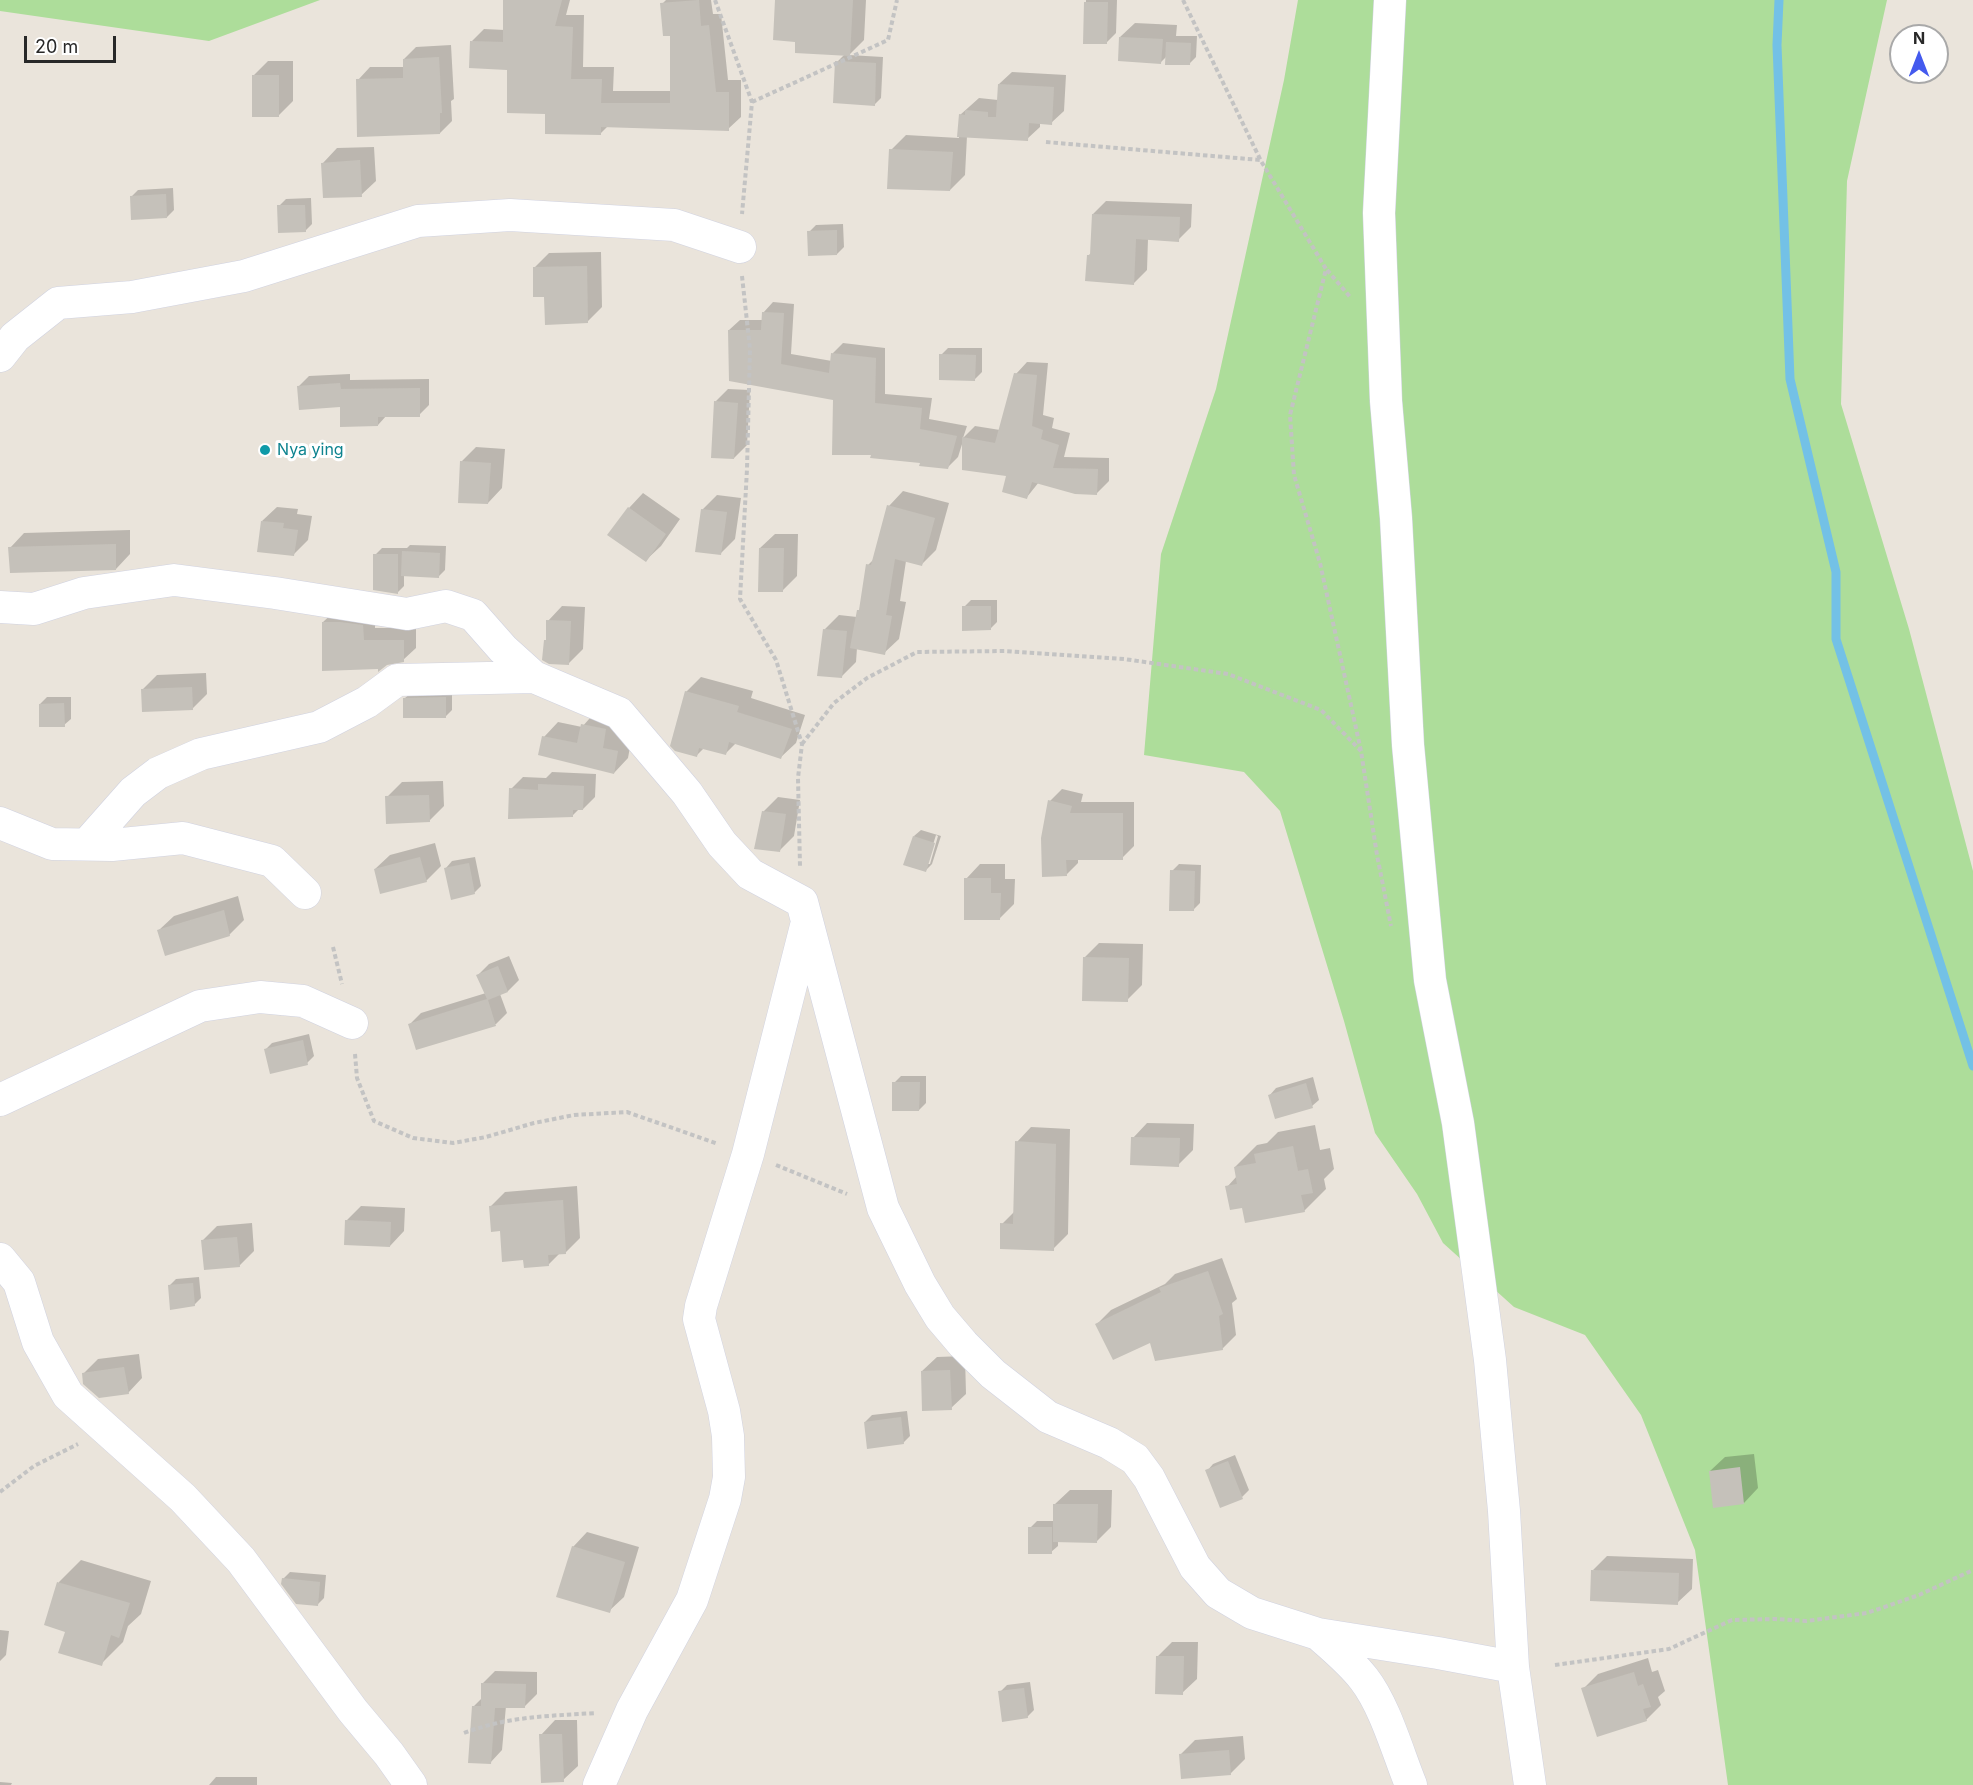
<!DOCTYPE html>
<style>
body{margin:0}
#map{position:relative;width:1973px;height:1785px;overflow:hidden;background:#eae4db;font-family:Inter,sans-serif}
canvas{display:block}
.north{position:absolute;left:1889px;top:24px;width:60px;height:60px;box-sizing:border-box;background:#fff;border:2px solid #a9a9a9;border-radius:50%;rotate:0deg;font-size:16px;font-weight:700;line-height:24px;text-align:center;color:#282828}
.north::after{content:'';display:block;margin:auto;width:21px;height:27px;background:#445aee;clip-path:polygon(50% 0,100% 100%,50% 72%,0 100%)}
.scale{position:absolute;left:24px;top:36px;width:92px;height:27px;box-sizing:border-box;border:3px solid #282828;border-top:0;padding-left:8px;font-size:18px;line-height:21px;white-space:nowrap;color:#282828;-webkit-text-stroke:4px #fff;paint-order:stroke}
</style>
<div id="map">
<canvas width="1973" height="1785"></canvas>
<div class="north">N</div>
<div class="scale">20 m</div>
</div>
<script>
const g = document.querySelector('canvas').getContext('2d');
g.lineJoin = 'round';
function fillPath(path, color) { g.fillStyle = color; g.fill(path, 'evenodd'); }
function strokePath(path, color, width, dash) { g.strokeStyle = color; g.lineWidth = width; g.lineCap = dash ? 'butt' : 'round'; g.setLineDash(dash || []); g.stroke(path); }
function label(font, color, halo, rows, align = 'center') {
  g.font = font + ' Inter,sans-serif'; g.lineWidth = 6; g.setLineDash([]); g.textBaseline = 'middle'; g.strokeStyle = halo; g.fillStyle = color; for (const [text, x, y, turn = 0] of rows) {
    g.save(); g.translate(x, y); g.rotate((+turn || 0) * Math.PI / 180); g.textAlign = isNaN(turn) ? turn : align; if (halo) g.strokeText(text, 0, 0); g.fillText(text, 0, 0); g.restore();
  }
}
fillPath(new Path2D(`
 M 0,0 L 320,0 L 209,41 L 0,11 Z
 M 1298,0 L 1887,0 L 1847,181 L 1841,404 L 1909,629 L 1973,871 L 1973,1785 L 1728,1785 L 1695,1550 L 1641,1415 L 1585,1335 L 1514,1307 L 1443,1243 L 1417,1194 L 1375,1133 L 1344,1021 L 1280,811 L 1244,772 L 1144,755 L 1161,554 L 1216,389 L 1284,80 Z`), '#addd9a');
fillPath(new Path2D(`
 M 505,0 L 570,0 L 566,15 L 584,15 L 583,67 L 614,67 L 613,91 L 671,91 L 671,34 L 662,4 L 666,0 L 711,0 L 713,14 L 721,14 L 728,80 L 741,80 L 741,117 L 728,129 L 608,126 L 600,134 L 547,112 L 509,68 L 472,41 L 484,29 L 505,30 Z
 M 776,0 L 866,0 L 864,40 L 849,55 L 883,57 L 881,98 L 875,104 L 837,62 L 844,55 L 797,40 Z
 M 1086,0 L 1117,0 L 1116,33 L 1107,42 L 1085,42 Z
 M 1135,23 L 1177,25 L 1176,36 L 1197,36 L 1196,57 L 1189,64 L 1167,56 L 1161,62 L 1120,37 Z
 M 451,45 L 454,99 L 451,101 L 452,121 L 440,133 L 358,80 L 370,67 L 404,67 L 404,59 L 416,47 Z
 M 268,61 L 293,61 L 293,101 L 279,115 L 253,76 Z
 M 1012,72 L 1066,75 L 1064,111 L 1051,123 L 1040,122 L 1040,127 L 1027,139 L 967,136 L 965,175 L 950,190 L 891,150 L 906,135 L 959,138 L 960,115 L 979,98 L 998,100 L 999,84 Z
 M 374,147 L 376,181 L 361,195 L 323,163 L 337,148 Z
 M 173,188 L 174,210 L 167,217 L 131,197 L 138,190 Z
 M 311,198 L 312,224 L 305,231 L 279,206 L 286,199 Z
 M 1106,201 L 1192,204 L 1191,227 L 1178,240 L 1148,239 L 1147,270 L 1134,283 L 1088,256 L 1092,252 L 1093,214 Z
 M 843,224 L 844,247 L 837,254 L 809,232 L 816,225 Z
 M 601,252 L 602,307 L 587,322 L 534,268 L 549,253 Z
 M 773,302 L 794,304 L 791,354 L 832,361 L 833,353 L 843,343 L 885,348 L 885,394 L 932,398 L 929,419 L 967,426 L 963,438 L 975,426 L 1000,430 L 1016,374 L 1027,362 L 1048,363 L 1043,415 L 1054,418 L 1052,428 L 1070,433 L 1064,457 L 1109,458 L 1109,481 L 1097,493 L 1039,482 L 1027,497 L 1008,475 L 963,441 L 958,457 L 948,467 L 872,453 L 835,399 L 731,379 L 729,330 L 740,320 L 763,320 L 763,313 Z
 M 948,348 L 982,348 L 982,372 L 975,379 L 941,355 Z
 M 350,374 L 350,380 L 429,379 L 429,405 L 419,415 L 387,415 L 378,425 L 299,386 L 309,376 Z
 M 728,389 L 750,390 L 747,445 L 734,458 L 715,402 Z
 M 476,447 L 505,449 L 502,488 L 488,503 L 461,462 Z
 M 903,491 L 949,503 L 936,550 L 921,565 L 906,561 L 900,601 L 906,602 L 899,639 L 884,653 L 857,648 L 856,662 L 841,677 L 824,630 L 839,615 L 857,617 L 861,608 L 868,565 L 875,558 L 889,506 Z
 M 643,493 L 680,519 L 661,546 L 646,560 L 629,508 Z
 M 717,495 L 741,498 L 735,539 L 721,553 L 702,510 Z
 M 277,507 L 298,509 L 297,514 L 312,516 L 308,540 L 293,555 L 262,521 Z
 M 130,530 L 130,554 L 116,569 L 10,548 L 24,533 Z
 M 775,534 L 798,534 L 797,576 L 782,591 L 760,548 Z
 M 410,545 L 446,546 L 445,570 L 438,577 L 404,575 L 404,586 L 397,593 L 375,555 L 382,548 L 407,548 Z
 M 971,600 L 997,600 L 997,622 L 990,629 L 964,607 Z
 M 562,606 L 585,607 L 583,649 L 568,664 L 548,621 Z
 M 336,610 L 375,613 L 375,628 L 416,628 L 416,648 L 403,660 L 323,622 Z
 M 206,673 L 207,694 L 192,709 L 143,689 L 157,675 Z
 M 701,677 L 753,691 L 751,698 L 805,715 L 796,743 L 781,757 L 736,743 L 726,753 L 704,748 L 697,755 L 686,692 Z
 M 452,691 L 452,710 L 445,717 L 405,698 L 412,692 Z
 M 47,697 L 71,697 L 71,719 L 64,725 L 40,704 Z
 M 597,710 L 632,736 L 628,758 L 614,773 L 544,737 L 558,722 L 582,727 Z
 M 552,772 L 596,774 L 595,797 L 583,809 L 579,809 L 572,816 L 511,789 L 523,777 L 546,778 Z
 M 443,781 L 444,806 L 429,821 L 387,797 L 402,782 Z
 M 1062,789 L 1083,794 L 1081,802 L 1134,802 L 1134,846 L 1122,858 L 1078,858 L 1078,863 L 1066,875 L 1050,801 Z
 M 778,797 L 800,800 L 794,836 L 779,851 L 763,812 Z
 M 921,830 L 941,836 L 932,864 L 925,871 L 914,836 ZM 936,835 L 938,836 L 930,864 L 927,864 Z
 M 435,843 L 441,866 L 426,881 L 375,869 L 390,855 Z
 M 475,857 L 481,886 L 474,893 L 446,868 L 452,861 Z
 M 980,864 L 1005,864 L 1005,879 L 1015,879 L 1014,904 L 1000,918 L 966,879 Z
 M 1179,864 L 1201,865 L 1200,903 L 1193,910 L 1172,871 Z
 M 238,896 L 244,920 L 229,935 L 159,930 L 174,916 Z
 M 1099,943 L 1143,944 L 1142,985 L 1127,1000 L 1084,958 Z
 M 509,956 L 519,980 L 508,991 L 500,994 L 507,1013 L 496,1024 L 417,1048 L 410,1024 L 421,1013 L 486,993 L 478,975 L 489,964 Z
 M 309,1034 L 314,1056 L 307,1063 L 265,1050 L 272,1043 Z
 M 901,1076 L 926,1076 L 926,1103 L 919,1110 L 894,1083 Z
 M 1313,1077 L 1319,1100 L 1312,1106 L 1270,1095 L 1276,1088 Z
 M 1147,1123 L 1194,1124 L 1193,1150 L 1178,1165 L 1133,1138 Z
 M 1315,1125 L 1320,1150 L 1330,1148 L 1334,1169 L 1324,1179 L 1326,1189 L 1304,1211 L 1243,1206 L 1227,1187 L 1237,1176 L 1235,1167 L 1257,1145 L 1267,1143 L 1278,1132 Z
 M 1031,1127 L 1070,1129 L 1068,1234 L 1053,1249 L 1002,1224 L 1014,1212 L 1017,1142 Z
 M 577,1186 L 580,1238 L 565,1253 L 560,1253 L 548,1265 L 525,1258 L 501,1229 L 491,1206 L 505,1192 Z
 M 361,1206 L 405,1208 L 404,1231 L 390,1246 L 346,1221 Z
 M 252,1223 L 254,1251 L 239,1266 L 203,1240 L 217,1226 Z
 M 1222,1258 L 1237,1299 L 1232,1303 L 1236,1335 L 1222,1349 L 1151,1341 L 1097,1324 L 1111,1310 L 1165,1284 L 1175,1274 Z
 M 199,1277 L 201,1298 L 194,1305 L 169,1286 L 176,1279 Z
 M 139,1354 L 142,1378 L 128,1393 L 83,1374 L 98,1359 Z
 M 965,1356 L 966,1394 L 951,1408 L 922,1371 L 937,1357 Z
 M 907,1411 L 910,1436 L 903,1443 L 865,1422 L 872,1415 Z
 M 1754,1454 L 1758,1488 L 1744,1503 L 1710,1471 L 1725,1457 Z
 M 1235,1455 L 1249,1490 L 1242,1497 L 1207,1471 L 1213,1464 Z
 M 1070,1490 L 1112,1490 L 1111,1527 L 1097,1541 L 1058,1541 L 1058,1546 L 1051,1552 L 1030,1528 L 1037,1521 L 1055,1521 L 1055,1504 Z
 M 587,1532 L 639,1547 L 624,1597 L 609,1611 L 573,1547 Z
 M 1607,1556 L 1693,1559 L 1692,1589 L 1677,1603 L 1593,1570 Z
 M 81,1560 L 151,1581 L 141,1614 L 128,1626 L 123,1642 L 101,1664 L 67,1631 L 46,1624 L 59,1582 Z
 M 290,1572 L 326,1575 L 324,1598 L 317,1605 L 283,1579 Z
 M 0,1630 L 9,1631 L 6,1655 L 0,1661 Z
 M 1172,1642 L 1198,1642 L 1197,1679 L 1182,1693 L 1158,1656 Z
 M 1648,1658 L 1652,1672 L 1658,1670 L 1665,1691 L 1658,1697 L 1661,1705 L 1646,1720 L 1583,1689 L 1598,1674 Z
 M 495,1671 L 537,1672 L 537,1694 L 525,1706 L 506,1706 L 502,1750 L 490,1763 L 473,1707 L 483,1697 L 483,1683 Z
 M 1030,1682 L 1034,1710 L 1027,1717 L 1000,1692 L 1007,1685 Z
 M 555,1720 L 577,1720 L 578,1766 L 563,1780 L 541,1735 Z
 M 1243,1736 L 1245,1759 L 1230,1774 L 1180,1755 L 1195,1740 Z
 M 216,1777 L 257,1777 L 257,1785 L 209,1785 Z
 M 0,1782 L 12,1783 L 11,1785 L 0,1785 Z`), '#0003');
strokePath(new Path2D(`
 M 1779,0 L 1777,45 L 1790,379 L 1836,572 L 1836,639 L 1973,1066`), '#73c1e6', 9);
fillPath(new Path2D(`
 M 503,0 L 562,0 L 555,26 L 573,27 L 571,79 L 602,79 L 601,103 L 670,103 L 670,36 L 663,36 L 660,3 L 699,0 L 701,26 L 709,25 L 716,92 L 729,92 L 729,131 L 601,127 L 601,135 L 545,134 L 545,114 L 507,113 L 507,70 L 469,68 L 470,41 L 503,42 Z
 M 775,0 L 853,0 L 850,56 L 795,53 L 795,42 L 773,40 Z
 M 1084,2 L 1108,2 L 1107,44 L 1083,44 Z
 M 1119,37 L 1163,39 L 1161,64 L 1118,61 Z
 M 1166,42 L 1191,43 L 1190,65 L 1165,65 Z
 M 439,57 L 442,113 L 440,113 L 440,134 L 357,137 L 356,79 L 403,78 L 403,59 Z
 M 835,61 L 876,63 L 875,106 L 833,103 Z
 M 252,75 L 279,75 L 279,117 L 252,117 Z
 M 998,84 L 1054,87 L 1052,125 L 1029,123 L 1028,141 L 957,137 L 959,114 L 965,115 L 965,110 L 988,112 L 988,117 L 996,117 Z
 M 889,149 L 953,152 L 950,191 L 887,189 Z
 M 360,160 L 362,197 L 323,198 L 321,163 Z
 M 166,194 L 167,218 L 131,220 L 130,196 Z
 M 277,205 L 305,205 L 306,232 L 278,233 Z
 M 1092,214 L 1180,217 L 1179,242 L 1136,239 L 1134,285 L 1085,281 L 1087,255 L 1090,255 Z
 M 837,230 L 837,255 L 808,256 L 807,231 Z
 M 587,266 L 588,323 L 545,325 L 544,297 L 533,297 L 533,267 Z
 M 762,312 L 784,313 L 781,364 L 829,373 L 831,353 L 876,358 L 875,403 L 922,408 L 920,429 L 957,436 L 948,469 L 919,466 L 920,463 L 870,458 L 871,455 L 832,455 L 833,400 L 729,381 L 728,330 L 761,330 Z
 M 939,354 L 976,355 L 975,381 L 939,380 Z
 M 1014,373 L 1037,375 L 1032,426 L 1043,430 L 1041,439 L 1059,445 L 1053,468 L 1098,469 L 1097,495 L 1075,494 L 1032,482 L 1027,499 L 1002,492 L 1006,476 L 962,470 L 962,437 L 995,443 Z
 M 340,383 L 341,389 L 420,388 L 420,417 L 378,417 L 378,426 L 340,427 L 340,407 L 299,410 L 297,386 Z
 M 714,401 L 738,403 L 734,459 L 711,458 Z
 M 460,461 L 491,463 L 488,504 L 458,503 Z
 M 887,505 L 935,518 L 922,566 L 895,559 L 886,615 L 892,616 L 885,655 L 850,648 L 857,610 L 859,610 L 866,564 L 871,565 Z
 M 628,507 L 666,534 L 646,562 L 607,535 Z
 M 701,509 L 727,512 L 721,555 L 695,552 Z
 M 261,521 L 284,523 L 283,528 L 298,530 L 294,556 L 257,552 Z
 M 116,544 L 116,570 L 10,573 L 8,547 Z
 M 759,548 L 784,548 L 783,592 L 758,592 Z
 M 402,551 L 440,553 L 439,578 L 401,576 Z
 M 373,554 L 398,554 L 398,594 L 373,590 Z
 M 962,606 L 991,606 L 991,630 L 962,631 Z
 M 546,620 L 571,621 L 569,665 L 549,664 L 542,660 L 544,640 L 546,640 Z
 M 322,622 L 340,622 L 363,625 L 364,640 L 404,640 L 404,662 L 387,665 L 378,672 L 378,669 L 322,671 Z
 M 823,629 L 847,631 L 842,678 L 817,676 Z
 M 192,687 L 193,710 L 142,712 L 141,689 Z
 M 685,691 L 739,706 L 737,712 L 792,729 L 781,759 L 729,742 L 726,755 L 699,748 L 697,757 L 675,751 L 670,746 Z
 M 446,697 L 446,718 L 403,718 L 403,698 Z
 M 64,703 L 65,727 L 39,727 L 39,704 Z
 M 581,724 L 606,729 L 603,748 L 618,751 L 614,774 L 538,755 L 542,736 L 577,743 Z
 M 538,784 L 584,786 L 583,810 L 573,810 L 573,817 L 508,819 L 509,788 L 538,790 Z
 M 429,795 L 430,822 L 386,824 L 385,796 Z
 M 1048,800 L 1072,806 L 1070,813 L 1123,813 L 1123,860 L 1066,860 L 1067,876 L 1042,877 L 1041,838 Z
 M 762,811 L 786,814 L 780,852 L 754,849 Z
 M 913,836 L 935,843 L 926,872 L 903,865 Z
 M 420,857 L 427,882 L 380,894 L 374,869 Z
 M 469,863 L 475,894 L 451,900 L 444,868 Z
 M 1170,870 L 1195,871 L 1194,911 L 1169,911 Z
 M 964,878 L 991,878 L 991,893 L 1001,893 L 1000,920 L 964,920 Z
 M 224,910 L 230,936 L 165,956 L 157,930 Z
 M 1083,957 L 1129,958 L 1128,1002 L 1082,1001 Z
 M 498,966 L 508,992 L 488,1000 L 496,1026 L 416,1050 L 408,1024 L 487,999 L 476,975 Z
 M 303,1040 L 308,1065 L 270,1074 L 264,1049 Z
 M 892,1082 L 920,1082 L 919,1111 L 892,1111 Z
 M 1306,1083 L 1313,1108 L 1275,1119 L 1268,1095 Z
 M 1131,1137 L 1180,1138 L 1179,1167 L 1130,1165 Z
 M 1015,1141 L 1056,1144 L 1054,1251 L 1000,1249 L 1000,1223 L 1013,1224 Z
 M 1293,1146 L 1298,1171 L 1308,1169 L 1313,1193 L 1301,1195 L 1305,1212 L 1245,1223 L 1242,1208 L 1230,1210 L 1225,1186 L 1237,1184 L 1234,1167 L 1256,1163 L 1254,1154 Z
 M 563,1200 L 566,1254 L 548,1255 L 549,1266 L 524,1268 L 523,1260 L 502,1262 L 500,1231 L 491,1232 L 489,1206 Z
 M 345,1220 L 391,1222 L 390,1247 L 344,1245 Z
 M 237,1237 L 240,1267 L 204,1270 L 201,1240 Z
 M 1208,1271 L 1223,1314 L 1219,1316 L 1223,1350 L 1155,1361 L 1150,1343 L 1113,1360 L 1095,1324 L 1161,1292 L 1159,1288 Z
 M 193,1283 L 195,1306 L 170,1310 L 168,1285 Z
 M 124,1367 L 129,1394 L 99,1398 L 83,1384 L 82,1373 Z
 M 950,1370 L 952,1410 L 922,1411 L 921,1371 Z
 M 901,1417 L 904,1444 L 867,1449 L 864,1422 Z
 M 1228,1461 L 1243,1499 L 1220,1508 L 1205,1470 Z
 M 1740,1467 L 1744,1504 L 1713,1508 L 1709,1471 Z
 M 1053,1504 L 1098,1504 L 1097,1543 L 1053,1542 Z
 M 1028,1527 L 1052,1527 L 1052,1554 L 1028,1554 Z
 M 572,1546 L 625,1562 L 610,1613 L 556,1597 Z
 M 1591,1570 L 1679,1573 L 1678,1605 L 1590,1601 Z
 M 282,1578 L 320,1582 L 318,1606 L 296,1604 L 281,1584 Z
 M 57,1582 L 130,1603 L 119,1638 L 111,1635 L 102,1666 L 58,1653 L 65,1632 L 44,1625 Z
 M 1156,1656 L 1184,1656 L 1183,1695 L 1155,1694 Z
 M 1634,1672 L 1638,1686 L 1643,1684 L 1651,1707 L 1643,1709 L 1647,1721 L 1597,1737 L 1581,1688 Z
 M 481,1683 L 526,1684 L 525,1708 L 495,1708 L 491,1764 L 468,1763 L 472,1706 L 481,1706 Z
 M 1024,1688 L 1028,1718 L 1002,1722 L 998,1691 Z
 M 539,1734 L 562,1734 L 564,1782 L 541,1783 Z
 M 1229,1750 L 1231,1775 L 1181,1779 L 1179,1754 Z`), '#c5c1ba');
const minor = new Path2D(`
 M 1390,0 L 1379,213 L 1386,401 L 1396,518 L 1408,745 L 1430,980 L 1458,1123 L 1490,1360 L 1504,1511 L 1513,1667 L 1530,1785
 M 0,356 L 15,337 L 58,303 L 132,297 L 244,276 L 418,221 L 510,215 L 674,225 L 740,247
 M 0,607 L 34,609 L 84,593 L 174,580 L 275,593 L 407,614 L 446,606 L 473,615 L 503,649 L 534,677
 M 0,823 L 52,844 L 112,845 L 183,838 L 272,861 L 305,893
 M 87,844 L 133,792 L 158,773 L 201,754 L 319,727 L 367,702 L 397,680 L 534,677 L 619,713 L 687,793 L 722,844 L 750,874 L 802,902 L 883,1208 L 920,1284 L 940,1317 L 963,1344 L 993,1374 L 1048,1417 L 1109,1443 L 1135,1459 L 1149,1478 L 1195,1567 L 1218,1593 L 1252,1613 L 1318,1634 L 1438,1653 L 1513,1667
 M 0,1100 L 200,1006 L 260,997 L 303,1001 L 352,1023
 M 0,1259 L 19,1282 L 38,1342 L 68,1395 L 183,1498 L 241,1560 L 353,1711 L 389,1754 L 411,1785
 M 1318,1634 C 1334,1648 1351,1662 1364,1679 C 1385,1706 1398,1753 1411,1785
 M 599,1785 L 632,1710 L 692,1600 L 725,1499 L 729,1477 L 728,1436 L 724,1411 L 699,1319 L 701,1306 L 748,1154 L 806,926`);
strokePath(minor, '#d0d2e0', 33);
strokePath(new Path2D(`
 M 715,0 L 752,102 L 742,214
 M 1183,0 L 1261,161 L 1326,269 L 1290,415 L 1294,475 L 1320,563 L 1361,751 L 1377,855 L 1391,926
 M 752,102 L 888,40 L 897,0
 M 1046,142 L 1260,160
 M 1327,270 L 1351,298
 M 742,276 L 750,349 L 747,469 L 740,599 L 776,660 L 802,744 L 798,778 L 800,866
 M 802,744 L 834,703 L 867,678 L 917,652 L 1005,651 L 1124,659 L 1228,674 L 1321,710 L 1361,751
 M 333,947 L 342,984
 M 355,1054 L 357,1078 L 374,1121 L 413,1138 L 453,1143 L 486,1137 L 534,1123 L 574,1115 L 627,1112 L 718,1144
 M 776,1165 L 847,1194
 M 0,1492 L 34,1466 L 78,1444
 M 1555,1665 L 1669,1649 L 1732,1620 L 1775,1619 L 1806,1621 L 1867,1613 L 1919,1595 L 1973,1570
 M 464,1733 C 509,1716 549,1716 596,1713`), '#c3c3c3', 4, [4.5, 3]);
strokePath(minor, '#fff', 32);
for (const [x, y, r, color] of [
 [265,450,6,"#0f9aa8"]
]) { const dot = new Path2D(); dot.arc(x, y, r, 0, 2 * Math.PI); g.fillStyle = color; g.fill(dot); strokePath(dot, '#fff', 2); }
label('16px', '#0d838f', '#fff', [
 ["Nya ying",277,450]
], 'left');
</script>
